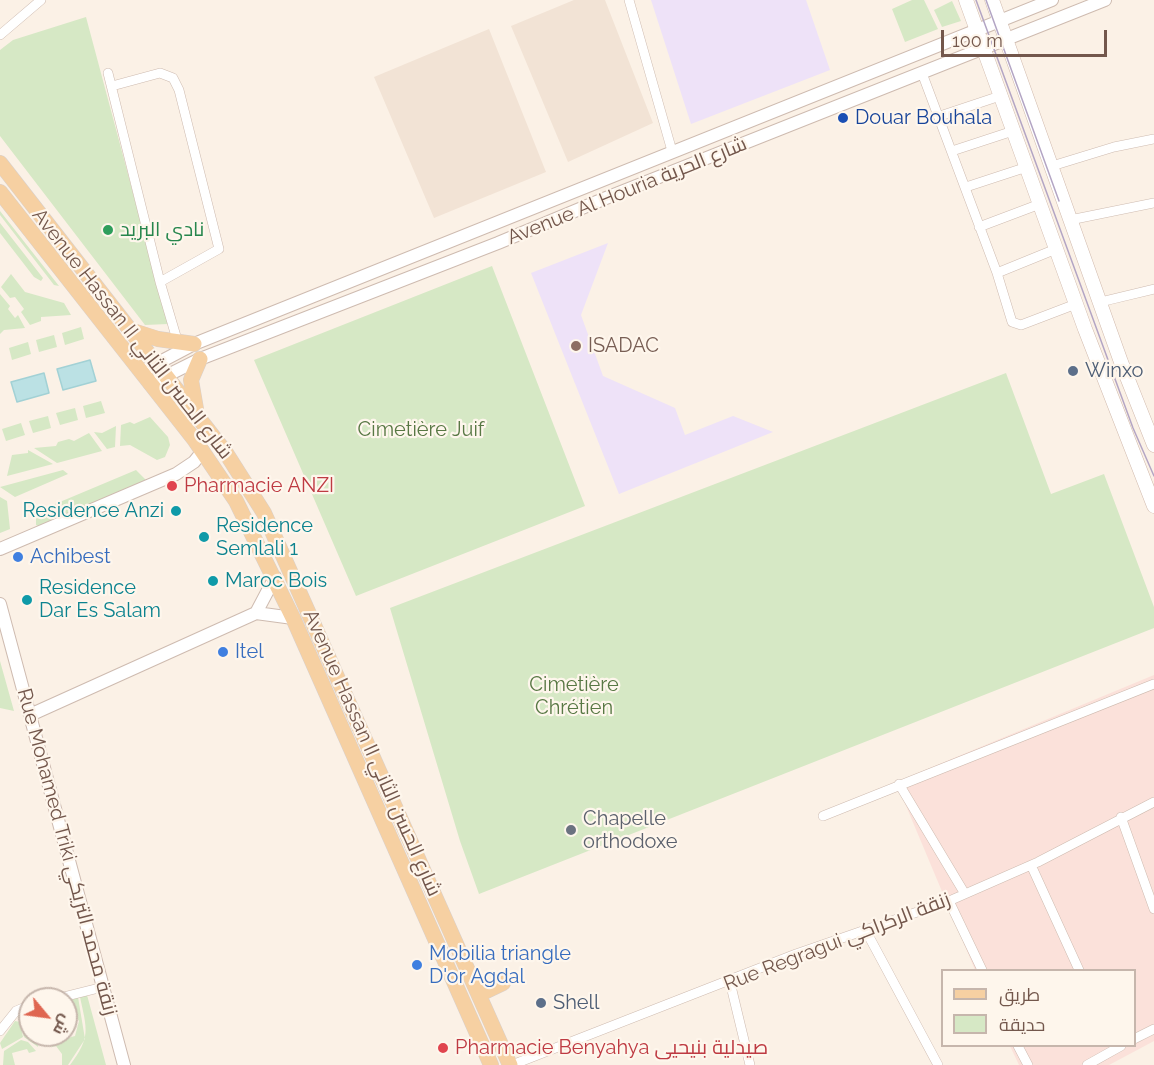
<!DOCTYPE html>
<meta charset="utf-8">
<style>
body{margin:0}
#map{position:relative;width:1154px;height:1065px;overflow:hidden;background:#fbf1e6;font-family:Raleway,Cairo,sans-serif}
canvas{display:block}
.legend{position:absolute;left:941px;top:969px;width:195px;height:78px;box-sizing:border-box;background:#fef6ec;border:2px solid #c6b6ac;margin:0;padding:8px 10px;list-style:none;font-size:18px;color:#73574c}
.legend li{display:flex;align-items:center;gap:12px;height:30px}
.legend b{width:30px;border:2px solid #c6b6ac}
.north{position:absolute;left:18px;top:987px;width:60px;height:60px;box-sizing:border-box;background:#fef6ec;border:2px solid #c6b6ac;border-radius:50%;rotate:119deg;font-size:16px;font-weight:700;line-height:24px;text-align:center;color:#73574c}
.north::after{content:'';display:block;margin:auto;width:21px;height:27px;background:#df6651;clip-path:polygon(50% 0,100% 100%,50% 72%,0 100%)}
.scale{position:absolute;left:941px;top:30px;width:166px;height:27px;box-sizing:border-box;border:3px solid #73574c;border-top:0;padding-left:8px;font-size:18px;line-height:21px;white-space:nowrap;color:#73574c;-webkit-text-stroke:4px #fef6ec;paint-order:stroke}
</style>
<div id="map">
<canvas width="1154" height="1065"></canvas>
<ul class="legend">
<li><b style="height:8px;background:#f6d0a2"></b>طريق</li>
<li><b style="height:16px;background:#d6e8c5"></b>حديقة</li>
</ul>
<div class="north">ش</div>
<div class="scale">100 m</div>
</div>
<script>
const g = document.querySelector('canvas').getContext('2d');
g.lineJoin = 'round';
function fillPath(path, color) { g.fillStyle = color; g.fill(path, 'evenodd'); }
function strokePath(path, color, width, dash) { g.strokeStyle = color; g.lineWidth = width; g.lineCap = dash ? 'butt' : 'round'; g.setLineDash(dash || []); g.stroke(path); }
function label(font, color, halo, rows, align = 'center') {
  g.font = font + ' Raleway,Cairo,sans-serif'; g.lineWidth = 4.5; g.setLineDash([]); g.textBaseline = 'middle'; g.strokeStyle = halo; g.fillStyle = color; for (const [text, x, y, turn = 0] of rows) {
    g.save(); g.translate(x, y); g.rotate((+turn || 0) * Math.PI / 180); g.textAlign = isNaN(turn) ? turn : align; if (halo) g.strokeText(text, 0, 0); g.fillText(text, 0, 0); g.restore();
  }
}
fillPath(new Path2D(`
 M 574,0 L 605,0 L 653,123 L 568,162 L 511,26 Z
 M 489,29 L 546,172 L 434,218 L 374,77 Z`), '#f2e3d5');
fillPath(new Path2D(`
 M 1154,675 L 1154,1041 L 1109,1065 L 1019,1065 L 1010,1046 L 1134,1046 L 1134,970 L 975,970 L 896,782 Z`), '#fbe1da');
fillPath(new Path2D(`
 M 651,0 L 806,0 L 830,70 L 691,124 Z
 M 608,243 L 581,315 L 603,376 L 675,408 L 685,435 L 733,416 L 773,432 L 619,494 L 531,273 Z`), '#eee2f8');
fillPath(new Path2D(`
 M 912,0 L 924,0 L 938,29 L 905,42 L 892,9 Z
 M 952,1 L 961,21 L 942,27 L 934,10 Z
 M 86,17 L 168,324 L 145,325 L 0,136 L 0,50 L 13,40 Z
 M 0,211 L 59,286 L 54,285 L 0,215 Z
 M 0,223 L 43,278 L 41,281 L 34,277 L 0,233 Z
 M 492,266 L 585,506 L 356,596 L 254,360 Z
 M 11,274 L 25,292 L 64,303 L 71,315 L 41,317 L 41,321 L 30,325 L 21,312 L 24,309 L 15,297 L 10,298 L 1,287 Z
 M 0,294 L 10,306 L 8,309 L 15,318 L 18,315 L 25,328 L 4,330 L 0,334 Z
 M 81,327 L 84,339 L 65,345 L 62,333 Z
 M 54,335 L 57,347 L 39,352 L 36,340 Z
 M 28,342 L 31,354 L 12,360 L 9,348 Z
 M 1006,373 L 1051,494 L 1104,474 L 1154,607 L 1154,628 L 479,894 L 460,841 L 390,608 Z
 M 101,401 L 105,413 L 86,418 L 83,406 Z
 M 75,408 L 78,420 L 60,425 L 56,413 Z
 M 48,416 L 51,428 L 33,433 L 29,421 Z
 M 150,417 L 168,437 L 170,445 L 165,457 L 157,460 L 130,445 L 120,446 L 121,425 L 130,422 L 134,424 Z
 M 21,423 L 25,435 L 6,441 L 2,429 Z
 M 116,426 L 115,447 L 107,449 L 94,432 L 102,433 Z
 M 89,433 L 102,451 L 57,463 L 34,448 L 56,446 L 58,442 L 69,439 L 74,441 Z
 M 28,450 L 53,464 L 7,476 L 12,455 L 28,453 Z
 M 63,470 L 68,474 L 15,497 L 0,487 Z
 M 136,470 L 146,480 L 38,526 L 36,525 L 36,512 Z
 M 0,497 L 7,501 L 10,529 L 0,533 Z
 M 0,661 L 14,711 L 0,708 Z
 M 87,995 L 106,1065 L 70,1065 C 91,1037 87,1030 80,997 Z
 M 78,997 L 85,1039 L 68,1065 L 62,1065 L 62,1054 L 56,1046 L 52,1047 L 51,1042 L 55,1035 L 62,1035 L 64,1039 L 75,1036 L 79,1021 L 71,1009 L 68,1010 L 66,1001 Z
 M 30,1011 C 30,1024 30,1029 34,1041 L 37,1040 L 38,1047 L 24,1037 L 18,1016 Z
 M 15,1021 L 20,1022 L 23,1037 L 2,1049 L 0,1043 Z
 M 21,1040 L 28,1042 L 36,1051 L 29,1053 L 27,1049 L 12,1053 L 15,1065 L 3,1065 L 4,1051 Z`), '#d6e8c5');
const water = new Path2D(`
 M 90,360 L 96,381 L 63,390 L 57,369 Z
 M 44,373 L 49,393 L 17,402 L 11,382 Z`);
fillPath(water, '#bbe1e4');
strokePath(water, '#a2d1d5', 1.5);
const minor = new Path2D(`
 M 629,0 L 672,151
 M 0,35 L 41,0
 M 108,73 L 160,282 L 178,343
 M 922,73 L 997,273 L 1012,322 L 1021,325 L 1076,304
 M 112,86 L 160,73 L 173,78 L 179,90 L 219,249 L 160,282
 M 940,116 L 1000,96
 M 952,151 L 1013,131
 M 1052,166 L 1114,147 L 1154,139
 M 966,187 L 1027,167
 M 1070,220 L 1154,203
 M 979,227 L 1040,204
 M 997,273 L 1056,249
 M 1100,302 L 1154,289
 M 899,784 L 965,894
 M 823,816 L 1154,684
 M 1121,817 L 1154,909
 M 1031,865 L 1079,970
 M 949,901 L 982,970
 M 866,931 L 938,1065
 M 730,982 L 750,1065
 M 55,999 L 103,987
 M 0,1031 L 16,1011 L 30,1005
 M 1134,1039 L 1154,1029
 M 1018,1046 L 1028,1065
 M 512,1065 L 796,954 L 949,901 L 1038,862 L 1154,802
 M 1087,1065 L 1121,1046`);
const tertiary = new Path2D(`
 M 141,372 L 194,344 L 1052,0
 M 150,384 L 200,359 L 498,243 L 606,198 L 1105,0
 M 0,549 L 176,474 L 194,462 L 203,451
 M 0,604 L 124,1065
 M 256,613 L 275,577
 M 30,715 L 256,613 L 293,618`);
const secondary = new Path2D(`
 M 966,0 L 1085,329 L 1154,506
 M 992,0 L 1121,362 L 1154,445`);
const primary = new Path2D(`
 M 0,163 L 226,453 L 264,513 L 510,1065
 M 0,192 L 194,439 L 236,501 L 293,618 L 491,1065
 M 130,330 L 158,339 L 194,344
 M 196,409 L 191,380 L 200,359
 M 480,994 L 503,983`);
strokePath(minor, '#cebbb0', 10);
strokePath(tertiary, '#cebbb0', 14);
strokePath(secondary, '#d1baad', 15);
strokePath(primary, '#d8d0cd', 16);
strokePath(minor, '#fff', 9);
strokePath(tertiary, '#fff', 12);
strokePath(secondary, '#fff', 14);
strokePath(primary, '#f6d0a2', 15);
strokePath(new Path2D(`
 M 976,0 L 1133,428 L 1154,476
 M 986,0 L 1059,201`), '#b3a5c4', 1.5);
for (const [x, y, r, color] of [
 [843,118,6,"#1a4fb4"],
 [108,230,6,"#2e9e5b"],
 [576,346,6,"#8d6e63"],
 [1073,371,6,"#5c6f8a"],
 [172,486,6,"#e0444e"],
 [176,511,6,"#0f9aa8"],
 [204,537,6,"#0f9aa8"],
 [18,557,6,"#3f7fe0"],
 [213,581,6,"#0f9aa8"],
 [27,600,6,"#0f9aa8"],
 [223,652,6,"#3f7fe0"],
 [571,830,6,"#6b7280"],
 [417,965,6,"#3f7fe0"],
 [541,1003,6,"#5c6f8a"],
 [443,1048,6,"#e0444e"]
]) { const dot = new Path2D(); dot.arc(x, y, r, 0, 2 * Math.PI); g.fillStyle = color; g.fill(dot); strokePath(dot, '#fef6ec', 2); }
label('20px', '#164399', '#fef6ec', [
 ["Douar Bouhala",855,118]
], 'left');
label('20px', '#73574c', '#fef6ec', [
 ["Avenue Al Houria شارع الحرية",627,191,-22],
 ["Avenue Hassan II شارع الحسن الثاني",132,334,52],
 ["Avenue Hassan II شارع الحسن الثاني",372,753,66],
 ["Rue Mohamed Triki زنقة محمد التريكي",67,852,75],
 ["Rue Regragui زنقة الركراكي",837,942,-21]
]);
label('20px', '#27864d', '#fef6ec', [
 ["نادي البريد",120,230]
], 'left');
label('20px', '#785e54', '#fef6ec', [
 ["ISADAC",588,346]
], 'left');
label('20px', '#4e5e75', '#fef6ec', [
 ["Winxo",1085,371],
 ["Shell",553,1003]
], 'left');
label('20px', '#587844', '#fef6ec', [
 ["Cimetière Juif",421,430],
 ["Cimetière",574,685],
 ["Chrétien",574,708]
]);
label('20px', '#be3a42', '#fef6ec', [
 ["Pharmacie ANZI",184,486],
 ["Pharmacie Benyahya صيدلية بنيحيى",455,1048]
], 'left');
label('20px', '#0d838f', '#fef6ec', [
 ["Residence Anzi",164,511,"right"],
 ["Residence",216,526],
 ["Semlali 1",216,549],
 ["Maroc Bois",225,581],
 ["Residence",39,588],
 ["Dar Es Salam",39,611]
], 'left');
label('20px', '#366cbe', '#fef6ec', [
 ["Achibest",30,557],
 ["Itel",235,652],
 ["Mobilia triangle",429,954],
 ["D'or Agdal",429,977]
], 'left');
label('20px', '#5b616d', '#fef6ec', [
 ["Chapelle",583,819],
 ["orthodoxe",583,842]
], 'left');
</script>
